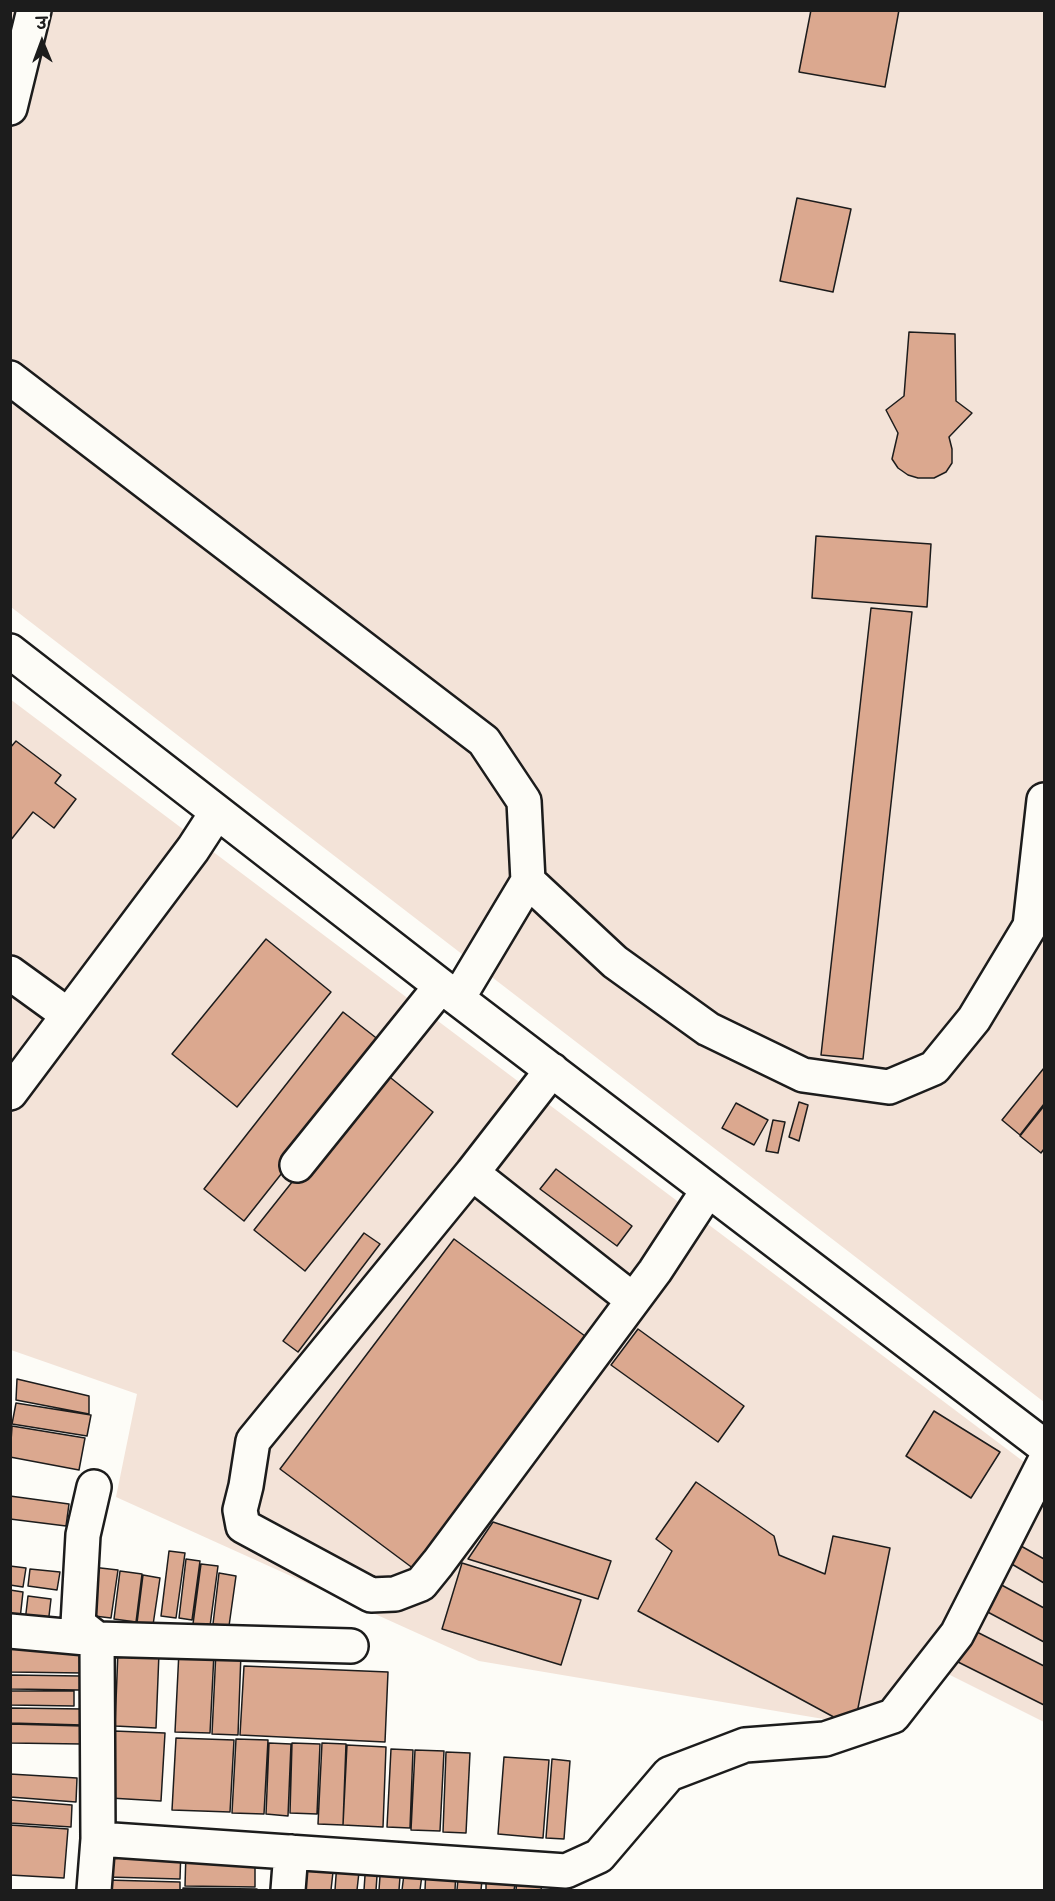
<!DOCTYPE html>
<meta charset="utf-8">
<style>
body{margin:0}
#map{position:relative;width:1055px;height:1901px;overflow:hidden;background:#fdfcf7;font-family:"Shantell Sans","Playpen Sans Deva",sans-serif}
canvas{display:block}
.frame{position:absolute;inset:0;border:12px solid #1c1c1c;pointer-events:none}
.north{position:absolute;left:12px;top:12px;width:60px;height:60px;-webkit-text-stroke:4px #fdfcf7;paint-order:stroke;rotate:359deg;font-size:16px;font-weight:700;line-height:24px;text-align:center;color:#1c1c1c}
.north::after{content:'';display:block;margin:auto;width:21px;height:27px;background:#1c1c1c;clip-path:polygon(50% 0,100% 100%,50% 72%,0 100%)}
</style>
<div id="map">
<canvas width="1055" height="1901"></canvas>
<div class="frame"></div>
<div class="north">उ</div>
</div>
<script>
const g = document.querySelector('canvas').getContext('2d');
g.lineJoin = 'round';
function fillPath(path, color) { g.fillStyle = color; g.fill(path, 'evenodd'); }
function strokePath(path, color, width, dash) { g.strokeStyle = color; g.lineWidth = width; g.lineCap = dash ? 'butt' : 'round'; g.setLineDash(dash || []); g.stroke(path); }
fillPath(new Path2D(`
 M 10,11 L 1044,11 L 1044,1402 L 11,607 Z
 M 10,699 L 1044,1477 L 1044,1722 L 918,1659 L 883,1729 L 479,1661 L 116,1497 L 137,1394 L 11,1350 Z`), '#f3e3d8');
const building = new Path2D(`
 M 811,10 L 899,10 L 885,87 L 799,72 Z
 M 797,198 L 851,209 L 833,292 L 780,281 Z
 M 909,332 L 955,334 L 956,401 L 972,413 L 949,437 L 952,449 L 952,463 L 946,472 L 934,478 L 918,478 L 908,475 L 898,468 L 892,459 L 898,433 L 886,410 L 904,396 Z
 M 816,536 L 931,544 L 927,607 L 812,598 Z
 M 871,608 L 912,612 L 863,1059 L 821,1055 Z
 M 16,741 L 61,775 L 55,783 L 76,799 L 54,828 L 33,812 L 10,841 L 10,748 Z
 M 266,939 L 331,992 L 237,1107 L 172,1054 Z
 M 343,1012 L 384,1044 L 244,1221 L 204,1189 Z
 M 1044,1068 L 1044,1104 L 1020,1135 L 1002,1120 Z
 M 381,1070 L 433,1112 L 305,1271 L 254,1230 Z
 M 799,1102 L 808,1105 L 799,1141 L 789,1137 Z
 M 736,1103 L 768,1120 L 754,1145 L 722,1128 Z
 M 1044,1106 L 1044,1149 L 1041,1153 L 1020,1136 Z
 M 773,1120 L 785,1122 L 778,1153 L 766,1151 Z
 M 556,1169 L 632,1226 L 617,1246 L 540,1189 Z
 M 364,1233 L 380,1244 L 298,1352 L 283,1341 Z
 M 454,1239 L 589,1339 L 414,1569 L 280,1469 Z
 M 638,1329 L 744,1406 L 718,1442 L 611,1365 Z
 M 17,1379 L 89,1396 L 89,1414 L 16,1400 Z
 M 16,1403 L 91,1415 L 87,1436 L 12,1424 Z
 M 934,1411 L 1000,1452 L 971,1498 L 906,1456 Z
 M 12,1426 L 85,1438 L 79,1470 L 10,1457 Z
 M 696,1482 L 774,1536 L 779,1555 L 825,1574 L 833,1536 L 890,1548 L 854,1728 L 638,1611 L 672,1551 L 656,1539 Z
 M 10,1496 L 69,1504 L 66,1526 L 10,1519 Z
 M 493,1522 L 611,1561 L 598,1599 L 468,1559 Z
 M 1021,1546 L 1044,1559 L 1044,1583 L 1010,1563 Z
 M 169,1551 L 185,1553 L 176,1618 L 161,1616 Z
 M 186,1559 L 200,1561 L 192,1620 L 179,1618 Z
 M 462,1563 L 581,1600 L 561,1665 L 442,1629 Z
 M 201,1564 L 218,1566 L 210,1626 L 193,1624 Z
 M 10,1566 L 26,1568 L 23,1587 L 10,1585 Z
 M 92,1567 L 118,1570 L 111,1618 L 86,1615 Z
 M 30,1569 L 60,1572 L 57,1590 L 28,1586 Z
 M 120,1571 L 142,1574 L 136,1622 L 114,1619 Z
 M 219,1573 L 236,1576 L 229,1626 L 213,1624 Z
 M 143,1575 L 160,1578 L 153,1625 L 137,1623 Z
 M 996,1582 L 1044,1608 L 1044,1642 L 982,1609 Z
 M 10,1590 L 23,1592 L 19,1628 L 10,1627 Z
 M 28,1596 L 51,1599 L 47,1633 L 24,1630 Z
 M 971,1629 L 1044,1666 L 1044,1705 L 954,1660 Z
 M 10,1646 L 84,1647 L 83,1673 L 10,1672 Z
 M 118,1651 L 159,1653 L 156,1728 L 115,1726 Z
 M 179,1651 L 214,1653 L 210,1733 L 175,1732 Z
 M 216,1651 L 241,1653 L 238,1735 L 212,1734 Z
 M 244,1666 L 388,1672 L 385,1742 L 240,1735 Z
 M 11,1675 L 81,1676 L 80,1690 L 11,1689 Z
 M 10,1691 L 74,1691 L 74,1706 L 10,1705 Z
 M 10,1708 L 84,1709 L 83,1725 L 10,1723 Z
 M 10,1724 L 82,1726 L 82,1744 L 10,1743 Z
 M 114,1731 L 165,1733 L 161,1801 L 110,1798 Z
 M 176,1738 L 234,1740 L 230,1812 L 172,1810 Z
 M 236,1739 L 268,1740 L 264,1814 L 232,1813 Z
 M 269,1743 L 291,1744 L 288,1816 L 266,1814 Z
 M 292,1743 L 320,1744 L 317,1814 L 290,1813 Z
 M 322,1743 L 346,1744 L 343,1825 L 318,1824 Z
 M 347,1745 L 386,1747 L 383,1827 L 343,1825 Z
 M 391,1749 L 413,1750 L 410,1828 L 387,1827 Z
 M 415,1750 L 444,1751 L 440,1831 L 411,1830 Z
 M 446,1752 L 470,1753 L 466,1833 L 443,1832 Z
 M 504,1757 L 549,1760 L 543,1838 L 498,1834 Z
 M 552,1759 L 570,1761 L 564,1839 L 546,1838 Z
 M 10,1774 L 77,1778 L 76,1802 L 10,1797 Z
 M 10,1800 L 72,1805 L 71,1827 L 10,1823 Z
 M 10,1825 L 68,1829 L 64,1878 L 10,1875 Z
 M 108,1847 L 181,1848 L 180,1879 L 107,1877 Z
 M 186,1852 L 255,1853 L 255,1887 L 185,1886 Z
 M 304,1861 L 334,1863 L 331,1890 L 301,1890 Z
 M 366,1861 L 378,1862 L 376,1890 L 364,1890 Z
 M 337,1862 L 360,1863 L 357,1890 L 335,1890 Z
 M 381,1862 L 401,1864 L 399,1890 L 379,1890 Z
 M 426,1868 L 456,1870 L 455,1890 L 425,1890 Z
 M 459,1868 L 483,1871 L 481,1890 L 457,1890 Z
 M 404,1874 L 422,1875 L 420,1890 L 402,1890 Z
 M 107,1880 L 180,1882 L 180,1890 L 107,1890 Z
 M 517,1881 L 542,1884 L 541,1890 L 516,1890 Z
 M 486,1883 L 515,1885 L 514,1890 L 486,1890 Z
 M 183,1888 L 257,1889 L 257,1890 L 183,1890 Z`);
fillPath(building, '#dba88f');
strokePath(building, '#1c1c1c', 1.5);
const minor = new Path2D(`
 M 10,108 L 34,10
 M 10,378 L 484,741 L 524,801 L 528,881 L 458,998
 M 10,651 L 441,986 L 1044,1446
 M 528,881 L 615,962 L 708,1029 L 803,1075 L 889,1087 L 934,1068 L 974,1019 L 1030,926 L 1044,800
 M 10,973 L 68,1015
 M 552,1070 L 472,1173 L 253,1441 L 246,1486 L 240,1510 L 243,1526 L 371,1595 L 395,1594 L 421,1584 L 438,1563 L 655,1271 L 708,1190
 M 10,1093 L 193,849 L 217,812
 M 297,1165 L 441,986
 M 472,1173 L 633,1300
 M 94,1487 L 83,1535 L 78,1624 L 97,1639 L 98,1839 L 94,1890
 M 10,1631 L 97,1639 L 351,1646
 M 98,1839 L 566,1871 L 599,1856 L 669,1774 L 745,1745 L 825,1739 L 893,1716 L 957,1634 L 1044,1463
 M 288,1890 L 291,1852`);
strokePath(minor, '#1c1c1c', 38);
strokePath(minor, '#fdfcf7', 33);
</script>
